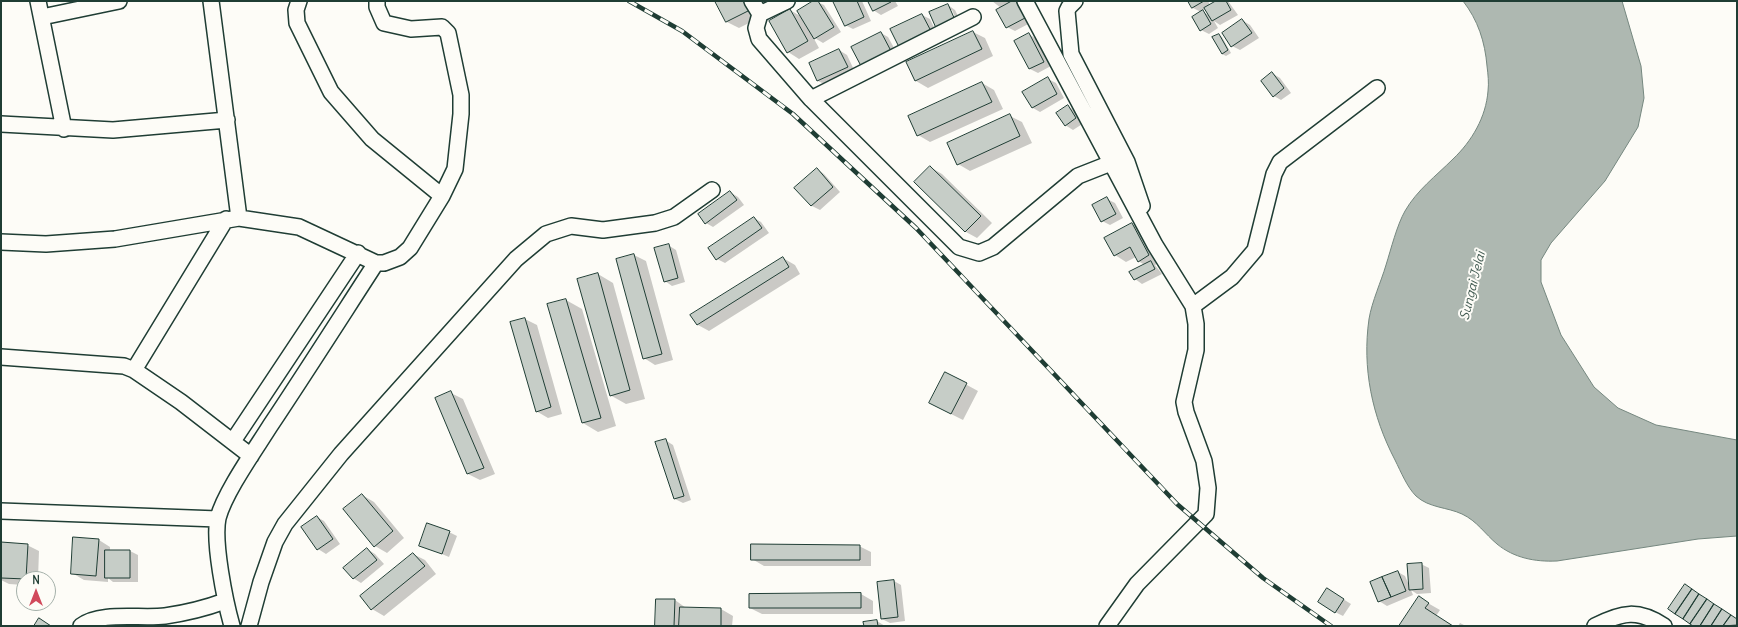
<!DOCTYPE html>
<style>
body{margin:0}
#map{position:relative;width:1738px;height:627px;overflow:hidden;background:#fdfcf7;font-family:Delius,sans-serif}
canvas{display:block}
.frame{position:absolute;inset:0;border:2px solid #1f3d34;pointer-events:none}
.north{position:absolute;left:16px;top:571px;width:40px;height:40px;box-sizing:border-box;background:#fdfcf7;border:1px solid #a4b0a9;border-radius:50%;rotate:0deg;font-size:11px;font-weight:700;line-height:16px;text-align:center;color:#1f3d34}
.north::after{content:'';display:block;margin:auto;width:14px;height:18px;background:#d1495b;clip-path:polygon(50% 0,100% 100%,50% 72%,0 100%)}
</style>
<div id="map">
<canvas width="1738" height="627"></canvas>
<div class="frame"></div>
<div class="north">N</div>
</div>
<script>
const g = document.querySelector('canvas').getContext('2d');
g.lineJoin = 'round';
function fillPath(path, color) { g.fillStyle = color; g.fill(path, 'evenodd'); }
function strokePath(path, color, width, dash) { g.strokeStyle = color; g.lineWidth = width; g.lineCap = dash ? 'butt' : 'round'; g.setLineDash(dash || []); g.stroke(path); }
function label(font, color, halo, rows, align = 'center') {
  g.font = font + ' Delius,sans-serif'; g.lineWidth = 4; g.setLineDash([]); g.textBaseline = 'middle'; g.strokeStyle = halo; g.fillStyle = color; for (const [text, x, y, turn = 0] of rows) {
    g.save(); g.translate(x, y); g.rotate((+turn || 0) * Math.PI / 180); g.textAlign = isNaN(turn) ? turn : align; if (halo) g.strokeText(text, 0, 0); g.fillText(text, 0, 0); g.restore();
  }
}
const water = new Path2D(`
 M 1463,1 L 1622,1 L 1641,66 L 1644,98 L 1638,127 L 1605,181 L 1551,243 L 1541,260 L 1541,282 L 1561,335 L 1594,387 L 1618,408 L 1656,425 L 1737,440 L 1737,536 L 1698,539 L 1557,561 C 1535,562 1514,558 1497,544 C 1485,534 1477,521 1462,514 C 1447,507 1429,508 1416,496 C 1407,487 1401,472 1395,460 C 1372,416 1362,368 1369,319 C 1372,301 1381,282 1386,265 C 1391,249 1397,225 1405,211 C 1417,190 1436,176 1453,159 C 1472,141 1486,117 1488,91 C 1489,83 1488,74 1487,66 C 1485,42 1478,20 1463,1 Z`);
fillPath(water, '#aeb8b1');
strokePath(water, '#75877f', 1);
fillPath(new Path2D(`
 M 716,1 L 756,1 L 763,16 L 739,28 L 727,22 Z
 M 815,1 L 824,5 L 841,32 L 823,43 L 813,37 L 819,48 L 799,59 L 788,52 L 790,10 L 802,17 Z
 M 834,1 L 862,1 L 871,21 L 853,29 L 845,25 Z
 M 869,1 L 895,1 L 898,6 L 881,15 L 873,10 Z
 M 992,1 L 1016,1 L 1022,5 L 1032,22 L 1015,31 L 1007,27 L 1001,8 Z
 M 1189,1 L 1208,1 L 1210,5 L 1218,1 L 1228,1 L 1238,15 L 1220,25 L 1214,21 L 1218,28 L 1209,34 L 1201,30 L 1201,12 L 1193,8 ZM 1206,9 L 1210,16 L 1202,11 Z
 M 948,5 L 955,10 L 962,24 L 945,32 ZM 949,10 L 952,10 L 958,24 Z
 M 922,15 L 930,19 L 939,38 L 901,48 Z
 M 1242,20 L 1250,25 L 1259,38 L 1240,50 L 1232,46 Z
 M 973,32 L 985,38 L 993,56 L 928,88 L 916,81 L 908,63 Z
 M 881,33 L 888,37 L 898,55 L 869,70 Z
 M 1029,34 L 1036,39 L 1051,66 L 1038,73 L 1030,69 L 1016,41 Z
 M 1219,35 L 1222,37 L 1231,53 L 1226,56 L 1222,54 Z
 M 839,50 L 847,55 L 855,72 L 826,85 L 818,81 L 810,64 Z
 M 1272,73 L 1280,78 L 1291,93 L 1281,100 L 1274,96 Z
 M 1048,79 L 1056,83 L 1064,98 L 1040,112 L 1033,108 L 1024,92 Z
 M 982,83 L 994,90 L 1003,109 L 930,142 L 918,135 Z
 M 1068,106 L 1075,111 L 1084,123 L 1073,130 L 1065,125 Z
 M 1010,116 L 1022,122 L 1032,143 L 970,171 L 958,164 Z
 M 930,167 L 942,174 L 992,223 L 977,238 L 966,232 L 915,182 Z
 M 817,169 L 824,174 L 840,192 L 820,210 L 812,206 L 796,188 Z
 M 730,192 L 738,197 L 744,205 L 713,227 L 706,223 Z
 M 1107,199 L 1115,203 L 1123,218 L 1110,225 L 1102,221 Z
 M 754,218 L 761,222 L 769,233 L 725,263 L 717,259 Z
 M 1132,224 L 1143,231 L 1160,262 L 1155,265 L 1162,274 L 1142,284 L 1135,279 L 1145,265 L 1138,261 L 1136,257 L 1126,262 L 1115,255 Z
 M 668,245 L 676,250 L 685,282 L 672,286 L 665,281 Z
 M 634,255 L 646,261 L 673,360 L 655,365 L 644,358 L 617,259 Z
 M 783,258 L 795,265 L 800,274 L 709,331 L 698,325 Z
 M 598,274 L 613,283 L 645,399 L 626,404 L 610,395 Z
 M 566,300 L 582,309 L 616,426 L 598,432 L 583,423 Z
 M 525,319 L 537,325 L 562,414 L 548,418 L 536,411 Z
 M 945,373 L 978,391 L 963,420 L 941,409 Z
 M 451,393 L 463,399 L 495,474 L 480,480 L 468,474 L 436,399 Z
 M 665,440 L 673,445 L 691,500 L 683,503 L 675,499 Z
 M 362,495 L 374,502 L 404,538 L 387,553 L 375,546 Z
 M 317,517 L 324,521 L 340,544 L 326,554 L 318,549 L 302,527 Z
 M 449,532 L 457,536 L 449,557 L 420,545 Z
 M 99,540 L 110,547 L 110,551 L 130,551 L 138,555 L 138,582 L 113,582 L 108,578 L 108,582 L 84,580 L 72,573 Z
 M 1,543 L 27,545 L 39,551 L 38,579 L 24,579 L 24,585 L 9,584 L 1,580 Z
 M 859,546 L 871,552 L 871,566 L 764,566 L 752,559 Z
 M 367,549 L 375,554 L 384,564 L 361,583 L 353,578 Z
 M 413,554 L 425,560 L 436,574 L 384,616 L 372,609 L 361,596 Z
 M 1421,564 L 1429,568 L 1431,593 L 1417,594 L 1411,590 L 1413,595 L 1387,606 L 1379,601 L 1398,572 L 1405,576 L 1409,585 Z
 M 894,581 L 901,585 L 905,621 L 890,623 L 882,619 Z
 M 861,594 L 873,601 L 873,614 L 762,614 L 750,608 L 750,595 Z
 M 1335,594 L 1351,604 L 1343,616 L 1335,612 Z
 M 1419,598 L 1440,610 L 1436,616 L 1453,626 L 1401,626 Z
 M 675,600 L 686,608 L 721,609 L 733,616 L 732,626 L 656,626 Z
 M 877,621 L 885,626 L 865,626 Z
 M 1460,623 L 1466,626 L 1458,626 Z`), '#0003');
const building = new Path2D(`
 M 715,1 L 748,1 L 752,9 L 726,22 Z
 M 813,1 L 818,1 L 834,27 L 814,39 L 797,11 Z
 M 833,1 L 857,1 L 864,17 L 845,26 Z
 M 868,1 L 890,1 L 891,2 L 873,11 Z
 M 1012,1 L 1016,1 L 1025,18 L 1006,28 L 996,10 Z
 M 1188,1 L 1204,1 L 1192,8 Z
 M 1216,1 L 1226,1 L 1231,10 L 1212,21 L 1204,8 Z
 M 948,4 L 955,20 L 936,28 L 929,12 Z
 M 790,9 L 808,41 L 787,53 L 769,21 Z
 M 1203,10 L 1211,24 L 1200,31 L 1192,17 Z
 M 922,14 L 932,33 L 900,49 L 890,29 Z
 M 1242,19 L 1252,33 L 1231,47 L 1222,33 Z
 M 973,31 L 982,49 L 915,81 L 906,62 Z
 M 881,32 L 891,51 L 861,66 L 851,47 Z
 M 1029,33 L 1044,62 L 1029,69 L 1014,41 Z
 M 1219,34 L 1228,50 L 1222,54 L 1212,37 Z
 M 839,49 L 848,67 L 817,81 L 809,63 Z
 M 1272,72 L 1284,88 L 1273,97 L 1261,81 Z
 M 1048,77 L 1057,94 L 1032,108 L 1022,92 Z
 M 982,82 L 992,102 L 917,136 L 908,116 Z
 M 1068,105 L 1076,118 L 1065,126 L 1056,113 Z
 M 1010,114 L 1020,136 L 957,165 L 947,143 Z
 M 930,166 L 981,216 L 965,232 L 914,182 Z
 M 817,168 L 833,187 L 811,206 L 794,188 Z
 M 730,191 L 737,200 L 705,224 L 698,214 Z
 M 1107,197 L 1116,214 L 1101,222 L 1092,205 Z
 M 754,217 L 762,228 L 716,260 L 708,248 Z
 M 1132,223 L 1149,255 L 1138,262 L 1130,247 L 1114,256 L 1104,238 Z
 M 669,244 L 678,278 L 664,282 L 654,248 Z
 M 634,254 L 662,354 L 643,359 L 616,259 Z
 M 783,257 L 789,267 L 697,325 L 690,315 Z
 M 1151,261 L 1155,269 L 1134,280 L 1129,272 Z
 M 598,273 L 630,390 L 610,396 L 577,279 Z
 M 566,299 L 601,418 L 582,423 L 547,304 Z
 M 525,318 L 551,407 L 536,412 L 510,322 Z
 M 945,372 L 967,383 L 951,414 L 929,403 Z
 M 451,391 L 484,468 L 467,474 L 435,398 Z
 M 666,439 L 684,496 L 674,499 L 655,442 Z
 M 362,494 L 393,531 L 374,547 L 343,509 Z
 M 317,516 L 333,539 L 317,550 L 301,527 Z
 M 427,523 L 450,531 L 442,554 L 419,546 Z
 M 73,537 L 99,539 L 96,576 L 71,574 Z
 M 1,542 L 28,544 L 26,579 L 1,578 Z
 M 751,544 L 860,545 L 860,560 L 751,560 Z
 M 367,548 L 377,560 L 353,579 L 343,568 Z
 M 105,550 L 130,550 L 130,578 L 105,578 Z
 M 413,553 L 425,566 L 371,610 L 360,596 Z
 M 1422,563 L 1423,589 L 1409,590 L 1407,564 Z
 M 1398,571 L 1406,591 L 1391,597 L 1382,577 Z
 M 1382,577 L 1391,597 L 1378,602 L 1370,582 Z
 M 894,580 L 898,617 L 881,619 L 877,582 Z
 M 1685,584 L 1692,589 L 1675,614 L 1668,609 Z
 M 1327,588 L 1344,599 L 1335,613 L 1318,602 Z
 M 1692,589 L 1699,594 L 1683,619 L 1675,614 Z
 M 861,593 L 861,608 L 749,608 L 749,594 Z
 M 1699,594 L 1707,599 L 1690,624 L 1683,619 Z
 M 1419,596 L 1429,603 L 1425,608 L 1453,626 L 1399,626 Z
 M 656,599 L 675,599 L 674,626 L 655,626 Z
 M 1707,599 L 1714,604 L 1700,626 L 1693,626 L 1690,624 Z
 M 1714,604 L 1722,609 L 1711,626 L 1700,626 Z
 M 680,607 L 721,608 L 721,626 L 679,626 Z
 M 1722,609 L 1731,615 L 1723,626 L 1711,626 Z
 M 1731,615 L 1737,619 L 1737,625 L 1723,626 Z
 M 39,618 L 51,626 L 34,626 Z
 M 877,620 L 878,626 L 864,626 L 863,622 Z`);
fillPath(building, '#c6cdc7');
strokePath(building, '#1f3d34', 1);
const minor = new Path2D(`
 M 38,1 L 64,129
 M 211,1 L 239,218
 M 299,1 L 296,10 L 297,23 L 331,92 L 372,139 L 442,196
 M 752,1 L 760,14
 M 787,1 L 760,14 L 756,28 L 759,39 L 811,99 L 959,247 L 979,253 L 993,247 L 1078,176 L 1111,163
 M 1025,1 L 1155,245 L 1193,306 L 1196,324 L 1196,350 L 1184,402 L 1186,412 L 1204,461 L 1208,488 L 1206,514 L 1137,584 L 1107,626
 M 1075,1 L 1069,7 L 1067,11 L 1071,54 L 1127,162 L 1142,206
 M 42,17 L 119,1
 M 811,99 L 973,17
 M 1,124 L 113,130 L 227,120
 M 1,242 L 46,244 L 115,239 L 239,218 L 299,227 L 376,263 L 384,263 L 400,257 L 410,248 L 442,196 L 455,169 L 461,114 L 461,95 L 448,33 L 442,27 L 411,29 L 384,23 L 377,7 L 377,1
 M 1193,306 L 1232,277 L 1255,250 L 1274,174 L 1280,162 L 1377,88
 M 1,357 L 124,366 L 134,370 L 181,402 L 251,456
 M 134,370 L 226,219
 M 233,441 L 358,253
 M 1,511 L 218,519
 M 81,626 C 100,611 141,619 165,616 C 186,613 206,608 225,601
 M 232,626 C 225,601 213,542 218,518 C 225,492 255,450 270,426 C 306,372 341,317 376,263
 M 249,626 L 261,582 L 275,542 L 285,524 L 341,454 L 516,259 L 546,234 L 571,226 L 603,230 L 655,223 L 674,217 L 712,190
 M 1595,626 C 1622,612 1638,609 1664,626`);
strokePath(minor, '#1f3d34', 18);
strokePath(minor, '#fdfcf7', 15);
const rail = new Path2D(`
 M 629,1 L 682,31 L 793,114 L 916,228 L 1177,504 L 1263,578 L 1331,626`);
strokePath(rail, '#1f3d34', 4.5);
strokePath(rail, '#fdfcf7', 3, [9]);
label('italic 13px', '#435c53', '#fdfcf7', [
 ["Sungai Jelai",1473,286,-76]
]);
</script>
